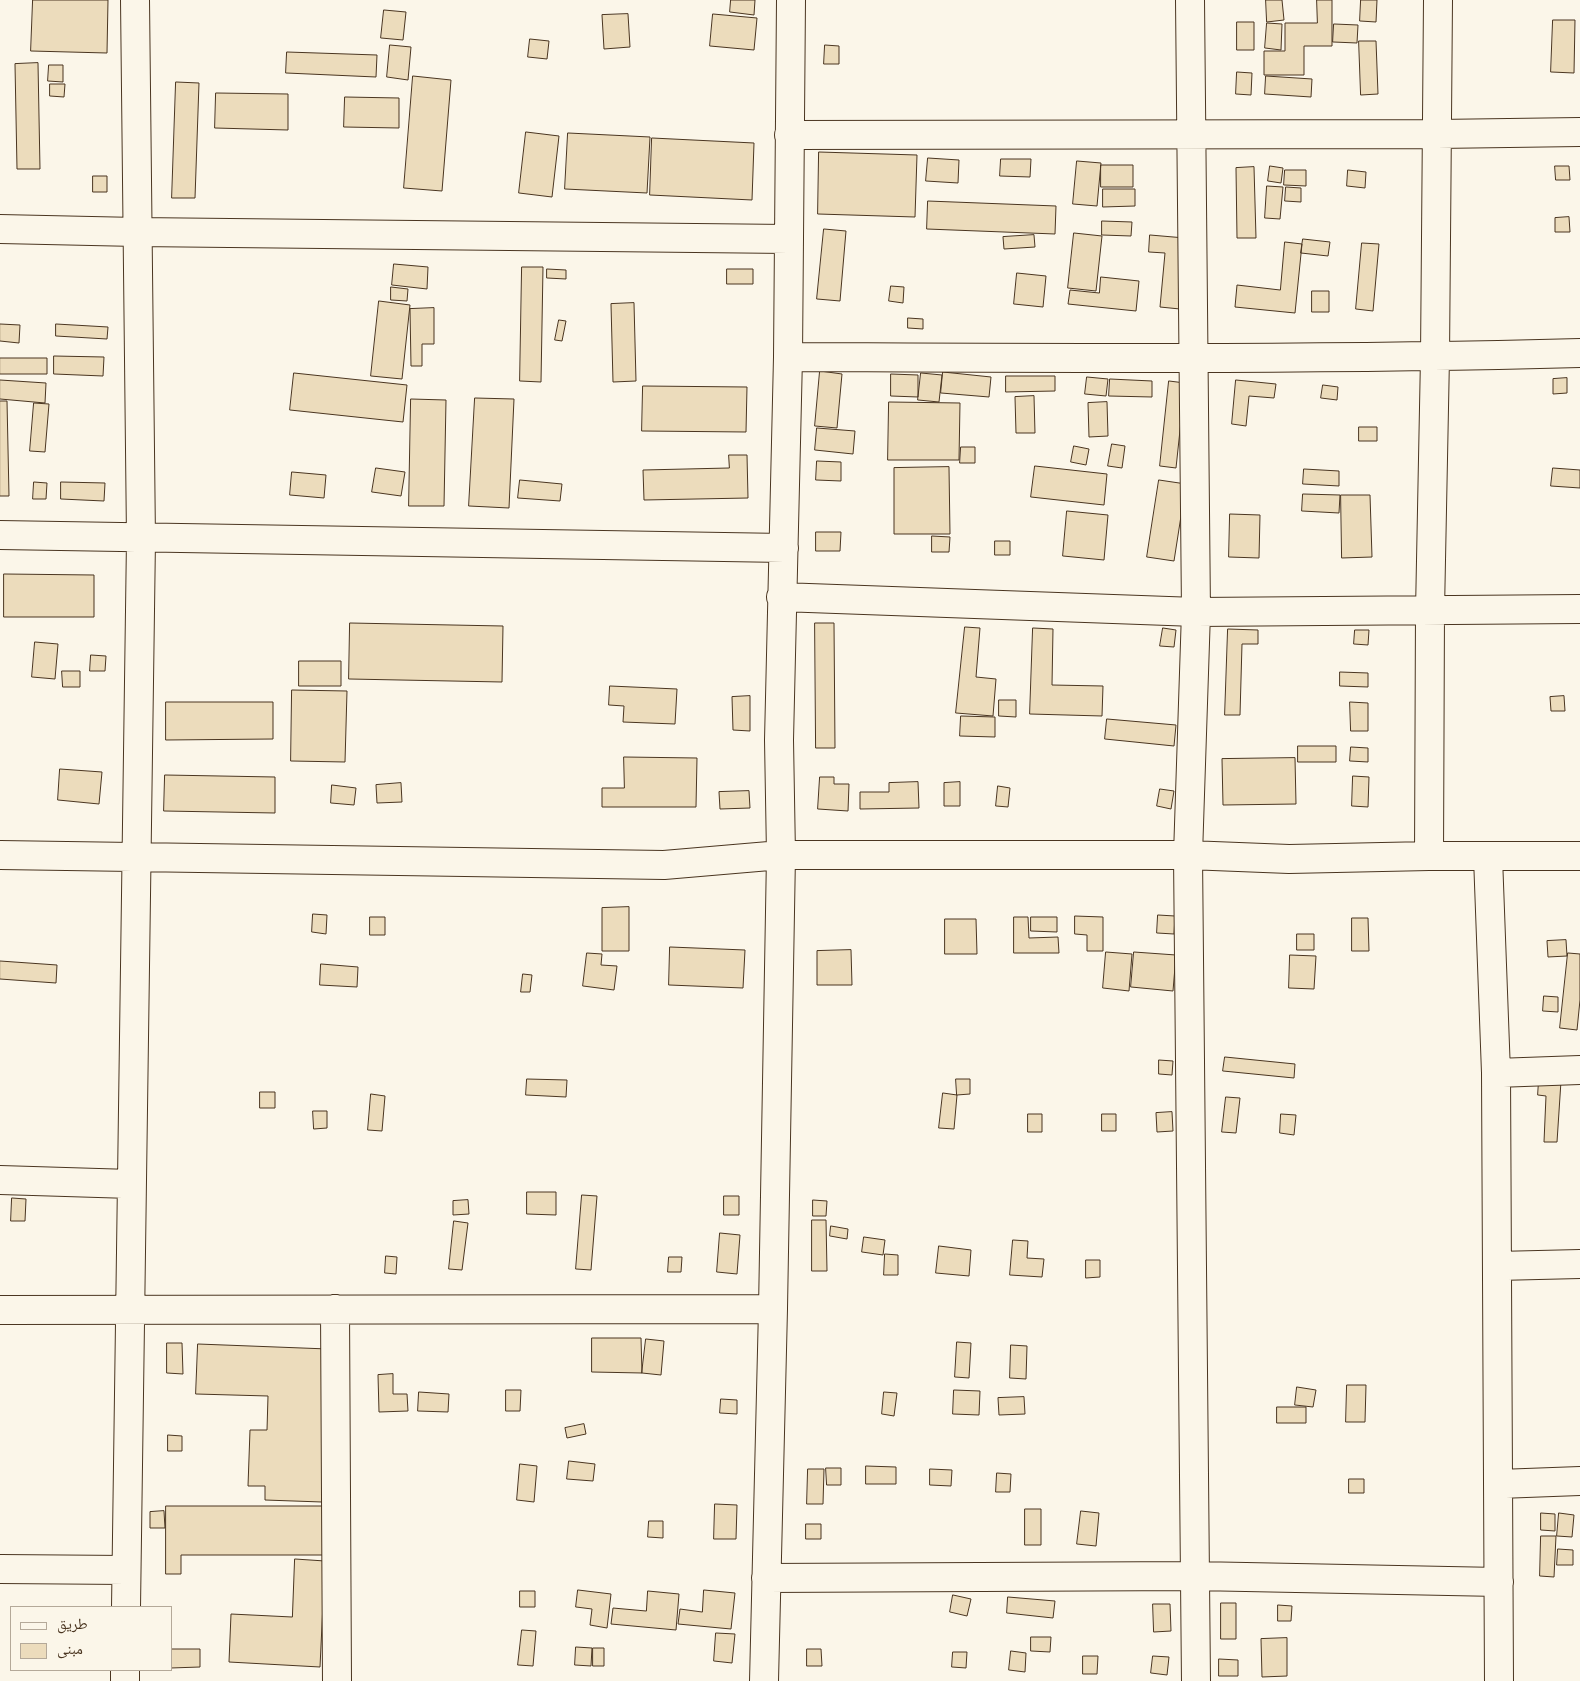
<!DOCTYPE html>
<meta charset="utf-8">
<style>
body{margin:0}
#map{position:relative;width:1580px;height:1681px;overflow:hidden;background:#fbf6e9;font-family:"Work Sans","Noto Naskh Arabic",sans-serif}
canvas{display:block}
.legend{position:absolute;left:10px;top:1606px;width:162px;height:65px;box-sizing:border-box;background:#fbf6e9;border:1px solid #b4a999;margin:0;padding:6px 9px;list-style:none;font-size:15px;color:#4a3520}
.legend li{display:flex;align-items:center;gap:10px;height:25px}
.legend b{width:25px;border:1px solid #b4a999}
</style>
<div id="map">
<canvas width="1580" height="1681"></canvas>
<ul class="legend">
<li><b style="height:6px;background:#fbf6e9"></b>طريق</li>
<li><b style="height:14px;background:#ecdcbc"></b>مبنى</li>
</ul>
</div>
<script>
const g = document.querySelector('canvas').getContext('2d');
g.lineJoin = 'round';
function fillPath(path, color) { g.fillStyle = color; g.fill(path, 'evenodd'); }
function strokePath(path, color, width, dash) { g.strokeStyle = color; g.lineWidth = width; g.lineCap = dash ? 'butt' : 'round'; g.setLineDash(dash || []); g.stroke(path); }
const building = new Path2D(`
 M 33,0 L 108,0 L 107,53 L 31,51 Z
 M 731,0 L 755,0 L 754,15 L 730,12 Z
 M 1266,0 L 1282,0 L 1284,20 L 1267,22 Z
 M 1317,0 L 1332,0 L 1332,46 L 1304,46 L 1304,75 L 1264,75 L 1264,51 L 1285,51 L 1285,23 L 1317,23 Z
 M 1361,0 L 1377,0 L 1376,22 L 1360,21 Z
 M 384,10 L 406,12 L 403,40 L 381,38 Z
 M 628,14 L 630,47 L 604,49 L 602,15 Z
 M 713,14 L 757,18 L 754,50 L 710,46 Z
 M 1553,20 L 1575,20 L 1574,73 L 1551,72 Z
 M 1237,22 L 1254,22 L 1254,50 L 1237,50 Z
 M 1267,23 L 1282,24 L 1281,50 L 1265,48 Z
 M 1334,24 L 1358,25 L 1357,43 L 1333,42 Z
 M 530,39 L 549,41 L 547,59 L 528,57 Z
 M 1359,41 L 1376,41 L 1378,94 L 1361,95 Z
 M 390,45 L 411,47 L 408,80 L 387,77 Z
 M 825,45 L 839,46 L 839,64 L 824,64 Z
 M 287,52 L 377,55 L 376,77 L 286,73 Z
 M 38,63 L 40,169 L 17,169 L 15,64 Z
 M 49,65 L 63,65 L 63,82 L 48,81 Z
 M 1237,72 L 1252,73 L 1251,95 L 1236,94 Z
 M 413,76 L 451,80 L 442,191 L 404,188 Z
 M 1266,76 L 1312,79 L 1311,97 L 1265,94 Z
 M 176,82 L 199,83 L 195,198 L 172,198 Z
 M 50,84 L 65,84 L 64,97 L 50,96 Z
 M 216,93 L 288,94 L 288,130 L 215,128 Z
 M 345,97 L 399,98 L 399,128 L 344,127 Z
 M 526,132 L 559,136 L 552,197 L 519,193 Z
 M 568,133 L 650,137 L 647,193 L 565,189 Z
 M 652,138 L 754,143 L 752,200 L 650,195 Z
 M 819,152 L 917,155 L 915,217 L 818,214 Z
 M 928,158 L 959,160 L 958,183 L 926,181 Z
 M 1001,159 L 1031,159 L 1030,177 L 1000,176 Z
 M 1077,161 L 1101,163 L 1097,206 L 1073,204 Z
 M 1101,165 L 1133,165 L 1133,187 L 1101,187 Z
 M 1270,166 L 1283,168 L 1281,183 L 1268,181 Z
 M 1555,166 L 1569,166 L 1570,180 L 1556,180 Z
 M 1254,167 L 1256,238 L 1237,238 L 1236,168 Z
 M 1285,170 L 1306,170 L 1306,186 L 1284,185 Z
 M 1348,170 L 1366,172 L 1365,188 L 1347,186 Z
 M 93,176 L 107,176 L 107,192 L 93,192 Z
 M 1267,186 L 1283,187 L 1280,219 L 1265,218 Z
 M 1286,187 L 1301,188 L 1301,202 L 1285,201 Z
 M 1103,189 L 1135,189 L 1135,206 L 1103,207 Z
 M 928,201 L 1056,206 L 1055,234 L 927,229 Z
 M 1569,217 L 1570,232 L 1555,232 L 1555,218 Z
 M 1102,221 L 1132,222 L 1131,236 L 1102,235 Z
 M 824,229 L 846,231 L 840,301 L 817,299 Z
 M 1074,233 L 1102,236 L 1096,291 L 1068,288 Z
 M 1034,235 L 1035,247 L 1004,249 L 1003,237 Z
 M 1150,235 L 1185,238 L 1180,309 L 1160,307 L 1165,253 L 1149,252 Z
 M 1303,239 L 1330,242 L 1328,256 L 1301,253 Z
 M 1285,242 L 1302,244 L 1295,313 L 1235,307 L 1237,285 L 1280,290 Z
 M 1362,243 L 1379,244 L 1373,311 L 1356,309 Z
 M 394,264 L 428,267 L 427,289 L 392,285 Z
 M 522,267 L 543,267 L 541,382 L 520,381 Z
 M 547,269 L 566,270 L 566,279 L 547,278 Z
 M 727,269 L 753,269 L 753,284 L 727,284 Z
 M 1017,273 L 1046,276 L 1043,307 L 1014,304 Z
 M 1101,277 L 1139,281 L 1136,311 L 1068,304 L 1070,290 L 1099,293 Z
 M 891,286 L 904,287 L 903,303 L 889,301 Z
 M 391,287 L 408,289 L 407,301 L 391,300 Z
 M 1312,291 L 1329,291 L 1329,312 L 1312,312 Z
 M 379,301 L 410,305 L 402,379 L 371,376 Z
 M 634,303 L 636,381 L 613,382 L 611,304 Z
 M 434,308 L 434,344 L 422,344 L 422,366 L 411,366 L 410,309 Z
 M 908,318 L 923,319 L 923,329 L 908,328 Z
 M 559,320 L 566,321 L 562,341 L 555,340 Z
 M 0,324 L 20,325 L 19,343 L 0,341 Z
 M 56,324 L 108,327 L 107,339 L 56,336 Z
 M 54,356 L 104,357 L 103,376 L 54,374 Z
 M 0,358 L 47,358 L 47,374 L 0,374 Z
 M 820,371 L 842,374 L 837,428 L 815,426 Z
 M 943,372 L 991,377 L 989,397 L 941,393 Z
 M 294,373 L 407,385 L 403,422 L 290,410 Z
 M 921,373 L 942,375 L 939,402 L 918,400 Z
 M 891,374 L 918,375 L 918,397 L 891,396 Z
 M 1006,376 L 1055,376 L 1055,391 L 1006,392 Z
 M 1087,377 L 1108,379 L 1106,396 L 1085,394 Z
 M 1567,378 L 1567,393 L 1553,394 L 1553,379 Z
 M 1110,379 L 1152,381 L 1152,397 L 1109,396 Z
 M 0,380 L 46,383 L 45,403 L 0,399 Z
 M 1236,380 L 1276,384 L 1274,398 L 1249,396 L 1246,426 L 1232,424 Z
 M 1169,381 L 1185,383 L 1176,468 L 1160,466 Z
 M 1323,385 L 1338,387 L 1337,400 L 1321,398 Z
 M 643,386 L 747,387 L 746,432 L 642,431 Z
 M 1034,396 L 1035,433 L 1016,433 L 1015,397 Z
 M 475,398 L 514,399 L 509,508 L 469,506 Z
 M 411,399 L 446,400 L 444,506 L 409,506 Z
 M 0,401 L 7,401 L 9,496 L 0,496 Z
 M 889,402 L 960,403 L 959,460 L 888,460 Z
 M 1107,402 L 1108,436 L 1089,437 L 1088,403 Z
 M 34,403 L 49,404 L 45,452 L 30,451 Z
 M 1359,427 L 1377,427 L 1377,441 L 1359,441 Z
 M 817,428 L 855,431 L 853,454 L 815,450 Z
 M 1112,444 L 1125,446 L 1122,468 L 1108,466 Z
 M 1074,446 L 1089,449 L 1086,465 L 1071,462 Z
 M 961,447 L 975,447 L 975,463 L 960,463 Z
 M 729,455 L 747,455 L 748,498 L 644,500 L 643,470 L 729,468 Z
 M 817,461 L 841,462 L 841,481 L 816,480 Z
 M 1035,466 L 1107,474 L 1104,505 L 1031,497 Z
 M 949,467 L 950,534 L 894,534 L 894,468 Z
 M 376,468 L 405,472 L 401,496 L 372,492 Z
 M 1553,468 L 1580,470 L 1580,488 L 1551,486 Z
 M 1304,469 L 1339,471 L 1339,486 L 1303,484 Z
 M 292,472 L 326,475 L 324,498 L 290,495 Z
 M 520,480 L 562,484 L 560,501 L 518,498 Z
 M 1159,480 L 1186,484 L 1174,561 L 1147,557 Z
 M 34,482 L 47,483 L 46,499 L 33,499 Z
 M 61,482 L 105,483 L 104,501 L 61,499 Z
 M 1303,494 L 1340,495 L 1339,513 L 1302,511 Z
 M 1341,495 L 1370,495 L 1372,557 L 1342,558 Z
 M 1067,511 L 1108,515 L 1104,560 L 1063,556 Z
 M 1230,514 L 1260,515 L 1259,558 L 1229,557 Z
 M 816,532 L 841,532 L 840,551 L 816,551 Z
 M 932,536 L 950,537 L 949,552 L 932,552 Z
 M 995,541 L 1010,541 L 1010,555 L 995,555 Z
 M 4,574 L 94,575 L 94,617 L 4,617 Z
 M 350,623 L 503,626 L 502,682 L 349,679 Z
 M 815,623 L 834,623 L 835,748 L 816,748 Z
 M 965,627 L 980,628 L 976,677 L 996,679 L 993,716 L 956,713 Z
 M 1033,628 L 1053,629 L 1052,685 L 1103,686 L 1102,716 L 1030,714 Z
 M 1163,628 L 1176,630 L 1174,647 L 1160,646 Z
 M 1228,629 L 1258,630 L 1258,644 L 1242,644 L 1240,715 L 1225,715 Z
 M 1355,630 L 1369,630 L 1368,645 L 1354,644 Z
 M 35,642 L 58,644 L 55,679 L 32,677 Z
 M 91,655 L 106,656 L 105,671 L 90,671 Z
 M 299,661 L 341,661 L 341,686 L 299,686 Z
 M 62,671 L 80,671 L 80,687 L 63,687 Z
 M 1340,672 L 1368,673 L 1368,687 L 1340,686 Z
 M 610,686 L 677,689 L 675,724 L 623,722 L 624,706 L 609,705 Z
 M 292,690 L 347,691 L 345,762 L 291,761 Z
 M 750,696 L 750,731 L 733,730 L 732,697 Z
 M 1564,696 L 1565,711 L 1551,711 L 1550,697 Z
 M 999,700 L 1016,700 L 1016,717 L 999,716 Z
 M 166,702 L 273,702 L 273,739 L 166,740 Z
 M 1350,702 L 1368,703 L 1368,731 L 1351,731 Z
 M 961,716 L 995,717 L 995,737 L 960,736 Z
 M 1107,719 L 1176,725 L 1174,746 L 1105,739 Z
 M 1298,746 L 1336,746 L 1336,762 L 1298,762 Z
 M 1351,747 L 1368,748 L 1368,762 L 1350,761 Z
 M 624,757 L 697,758 L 696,807 L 602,807 L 602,788 L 624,788 Z
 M 1295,758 L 1296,804 L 1223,805 L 1222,759 Z
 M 60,769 L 102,772 L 99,804 L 58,800 Z
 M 165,775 L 275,777 L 275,813 L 164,811 Z
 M 1353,776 L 1369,777 L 1368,807 L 1352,806 Z
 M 820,777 L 834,777 L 834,784 L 849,784 L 848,811 L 818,809 Z
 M 918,782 L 919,808 L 860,809 L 860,792 L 889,792 L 889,783 Z
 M 960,782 L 960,806 L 944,806 L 944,783 Z
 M 401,783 L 402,802 L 377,803 L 376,785 Z
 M 332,785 L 356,788 L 354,805 L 331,803 Z
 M 998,786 L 1010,788 L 1008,807 L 996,806 Z
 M 1160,789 L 1174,791 L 1171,809 L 1157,806 Z
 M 749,791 L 750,808 L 720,809 L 719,792 Z
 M 629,907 L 629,951 L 602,951 L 602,908 Z
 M 313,914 L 327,915 L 326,934 L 312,932 Z
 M 1158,915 L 1175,916 L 1174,934 L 1157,933 Z
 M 1075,916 L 1103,917 L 1103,951 L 1087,951 L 1087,935 L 1075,934 Z
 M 370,917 L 385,917 L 385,935 L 370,935 Z
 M 1014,917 L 1028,917 L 1029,938 L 1058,937 L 1059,953 L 1014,953 Z
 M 1031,917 L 1057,917 L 1057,932 L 1031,931 Z
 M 1352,918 L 1368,918 L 1369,951 L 1352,951 Z
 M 945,919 L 976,919 L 977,954 L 945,954 Z
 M 1297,934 L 1314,934 L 1314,950 L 1297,950 Z
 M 1566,940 L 1567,956 L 1548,957 L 1547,941 Z
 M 670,947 L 745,950 L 743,988 L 669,985 Z
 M 851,950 L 852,985 L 817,985 L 817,951 Z
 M 1106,952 L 1132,954 L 1129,991 L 1103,988 Z
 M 1134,952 L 1176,955 L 1173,991 L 1131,987 Z
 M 587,953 L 602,954 L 601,965 L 617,966 L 614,990 L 583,986 Z
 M 1568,953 L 1580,954 L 1580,1000 L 1577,1030 L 1560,1028 Z
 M 1290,955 L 1316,956 L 1314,989 L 1289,988 Z
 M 0,961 L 57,965 L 56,983 L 0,979 Z
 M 321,964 L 358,967 L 357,987 L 320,985 Z
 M 523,974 L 532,975 L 530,992 L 521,992 Z
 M 1544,996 L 1558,997 L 1558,1012 L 1543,1011 Z
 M 1225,1057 L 1295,1064 L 1294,1078 L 1223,1071 Z
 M 1159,1060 L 1173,1061 L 1172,1075 L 1159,1074 Z
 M 527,1079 L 567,1080 L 566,1097 L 526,1095 Z
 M 956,1079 L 970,1079 L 970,1094 L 957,1095 Z
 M 1539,1080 L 1561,1081 L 1557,1142 L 1544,1142 L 1546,1096 L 1538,1095 Z
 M 260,1092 L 275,1092 L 275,1108 L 260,1108 Z
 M 943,1093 L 957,1095 L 954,1129 L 939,1128 Z
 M 371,1094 L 385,1096 L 382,1131 L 368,1130 Z
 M 1226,1097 L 1240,1098 L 1236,1133 L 1222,1132 Z
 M 313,1111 L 327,1111 L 327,1128 L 314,1129 Z
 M 1172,1112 L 1173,1131 L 1157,1132 L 1156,1113 Z
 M 1028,1114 L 1042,1114 L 1042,1132 L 1028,1132 Z
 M 1102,1114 L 1116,1114 L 1116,1131 L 1102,1131 Z
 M 1281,1114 L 1296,1115 L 1294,1135 L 1280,1133 Z
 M 527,1192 L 556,1192 L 556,1215 L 527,1214 Z
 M 582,1195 L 597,1196 L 591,1270 L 576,1269 Z
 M 724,1196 L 739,1196 L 739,1215 L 724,1215 Z
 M 12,1198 L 26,1199 L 25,1221 L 11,1221 Z
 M 468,1200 L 469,1214 L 453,1215 L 453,1201 Z
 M 813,1200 L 827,1201 L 826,1216 L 813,1216 Z
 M 812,1220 L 826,1220 L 827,1271 L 812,1271 Z
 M 454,1221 L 468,1223 L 462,1270 L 449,1269 Z
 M 831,1226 L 848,1229 L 847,1239 L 830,1236 Z
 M 720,1233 L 740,1235 L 737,1274 L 717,1272 Z
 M 864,1237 L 885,1240 L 883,1255 L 862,1252 Z
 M 1013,1240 L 1028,1241 L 1027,1258 L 1044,1259 L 1042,1277 L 1010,1275 Z
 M 939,1246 L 971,1250 L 969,1276 L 936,1273 Z
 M 885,1254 L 898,1255 L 898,1275 L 884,1275 Z
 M 386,1256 L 397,1257 L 396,1274 L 385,1273 Z
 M 669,1257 L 682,1257 L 681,1272 L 668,1272 Z
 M 1086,1260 L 1100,1260 L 1100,1277 L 1086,1278 Z
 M 592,1338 L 641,1338 L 642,1373 L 592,1372 Z
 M 646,1339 L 664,1341 L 661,1375 L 642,1373 Z
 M 957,1342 L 971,1343 L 969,1378 L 955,1377 Z
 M 167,1343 L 182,1343 L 183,1374 L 167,1373 Z
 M 198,1344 L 328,1349 L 322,1502 L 265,1500 L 265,1486 L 248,1486 L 250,1430 L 267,1430 L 268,1396 L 196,1394 Z
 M 1011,1345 L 1027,1346 L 1026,1379 L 1010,1378 Z
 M 393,1374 L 393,1394 L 407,1394 L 408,1411 L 379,1412 L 378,1375 Z
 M 1347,1385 L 1366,1385 L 1365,1422 L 1346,1422 Z
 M 1297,1387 L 1316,1390 L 1313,1407 L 1295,1405 Z
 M 506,1390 L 521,1390 L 520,1411 L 506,1411 Z
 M 954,1390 L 980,1391 L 979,1415 L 953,1414 Z
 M 419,1392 L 449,1394 L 448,1412 L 418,1411 Z
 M 884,1392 L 897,1393 L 894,1416 L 882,1414 Z
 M 1024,1397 L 1025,1414 L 999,1415 L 998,1398 Z
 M 721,1399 L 737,1400 L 737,1414 L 720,1413 Z
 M 1277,1407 L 1306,1407 L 1306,1423 L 1277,1423 Z
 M 584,1424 L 586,1434 L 567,1438 L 565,1428 Z
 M 168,1435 L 182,1436 L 182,1451 L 168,1451 Z
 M 569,1461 L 595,1464 L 593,1481 L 567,1479 Z
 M 520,1464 L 537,1466 L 534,1502 L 517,1500 Z
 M 866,1466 L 896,1467 L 896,1484 L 866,1484 Z
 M 826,1468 L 841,1468 L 841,1485 L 827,1485 Z
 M 808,1469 L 824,1469 L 823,1504 L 807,1504 Z
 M 930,1469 L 952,1470 L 951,1486 L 930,1485 Z
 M 997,1473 L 1011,1474 L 1010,1492 L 996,1492 Z
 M 1349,1479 L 1364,1479 L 1364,1493 L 1349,1493 Z
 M 715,1504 L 737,1505 L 736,1539 L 714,1539 Z
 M 166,1506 L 324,1506 L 324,1555 L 181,1555 L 181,1574 L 166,1574 Z
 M 1025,1509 L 1041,1509 L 1041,1545 L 1025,1545 Z
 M 164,1511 L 165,1528 L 150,1528 L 150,1512 Z
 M 1081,1511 L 1099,1513 L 1096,1546 L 1077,1544 Z
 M 1541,1513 L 1555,1514 L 1555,1531 L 1541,1530 Z
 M 1559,1513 L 1574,1515 L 1572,1537 L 1557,1536 Z
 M 649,1521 L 663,1521 L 663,1538 L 648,1537 Z
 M 806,1524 L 821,1524 L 821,1539 L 806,1539 Z
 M 1541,1536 L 1556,1536 L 1554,1577 L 1540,1576 Z
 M 1558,1549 L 1573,1550 L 1573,1565 L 1557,1565 Z
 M 295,1559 L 325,1561 L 320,1667 L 229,1662 L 231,1614 L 292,1617 Z
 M 578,1590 L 611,1594 L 607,1628 L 590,1625 L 592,1609 L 576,1607 Z
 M 704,1590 L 735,1593 L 731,1629 L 678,1624 L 680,1609 L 702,1612 Z
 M 520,1591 L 535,1591 L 535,1607 L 520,1607 Z
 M 648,1591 L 679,1594 L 676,1630 L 611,1624 L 613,1608 L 646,1611 Z
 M 953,1595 L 971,1599 L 967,1616 L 950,1612 Z
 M 1008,1597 L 1055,1601 L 1053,1618 L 1007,1613 Z
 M 1221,1603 L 1236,1603 L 1236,1639 L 1221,1639 Z
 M 1153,1604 L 1170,1604 L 1171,1631 L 1154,1632 Z
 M 1278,1605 L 1292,1606 L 1291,1621 L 1278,1621 Z
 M 522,1630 L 536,1631 L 533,1666 L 518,1665 Z
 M 716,1633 L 735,1634 L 732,1663 L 714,1661 Z
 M 1031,1637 L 1051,1637 L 1050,1652 L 1031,1651 Z
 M 1287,1638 L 1287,1676 L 1262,1677 L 1261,1639 Z
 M 576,1647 L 592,1648 L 591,1666 L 575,1665 Z
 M 593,1648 L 604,1648 L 604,1666 L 593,1666 Z
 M 171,1649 L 200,1649 L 200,1667 L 171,1668 Z
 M 807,1649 L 821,1649 L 822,1666 L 807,1666 Z
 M 1011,1651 L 1026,1653 L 1025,1672 L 1009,1670 Z
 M 953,1652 L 967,1652 L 966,1668 L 952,1667 Z
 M 1083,1656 L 1098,1656 L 1097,1674 L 1083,1674 Z
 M 1153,1656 L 1169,1657 L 1167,1675 L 1151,1673 Z
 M 1219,1659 L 1238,1660 L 1238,1676 L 1219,1676 Z`);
fillPath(building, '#ecdcbc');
strokePath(building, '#4a3520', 1);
const minor = new Path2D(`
 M 1190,0 L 1196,612 L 1188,855 L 1196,1681
 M 789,135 L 1437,134 L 1580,132
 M 0,229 L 137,232 L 788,239
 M 788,357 C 1052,358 1316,360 1580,353
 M 0,535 L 784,548
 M 781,597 L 1196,612 L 1580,609
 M 0,855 L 664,865 L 781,855 L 1188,855 L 1289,859 L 1429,856 L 1580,856
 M 1429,856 L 1430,611 L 1435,357 L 1438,0
 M 1488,857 L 1496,1073 L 1499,1681
 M 1496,1073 L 1580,1070
 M 0,1180 L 131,1184
 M 1497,1266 L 1580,1264
 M 335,1309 L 337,1681
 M 0,1310 L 773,1309
 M 1499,1484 L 1580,1481
 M 0,1569 L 126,1570
 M 766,1578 L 1195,1576 L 1499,1582
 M 126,1607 L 141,539 L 135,0
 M 125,1681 L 125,1670
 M 764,1681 L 773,1309 L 781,855 L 779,740 L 788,357 L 791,0`);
strokePath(minor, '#4a3520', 30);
strokePath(minor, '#fbf6e9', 28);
</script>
